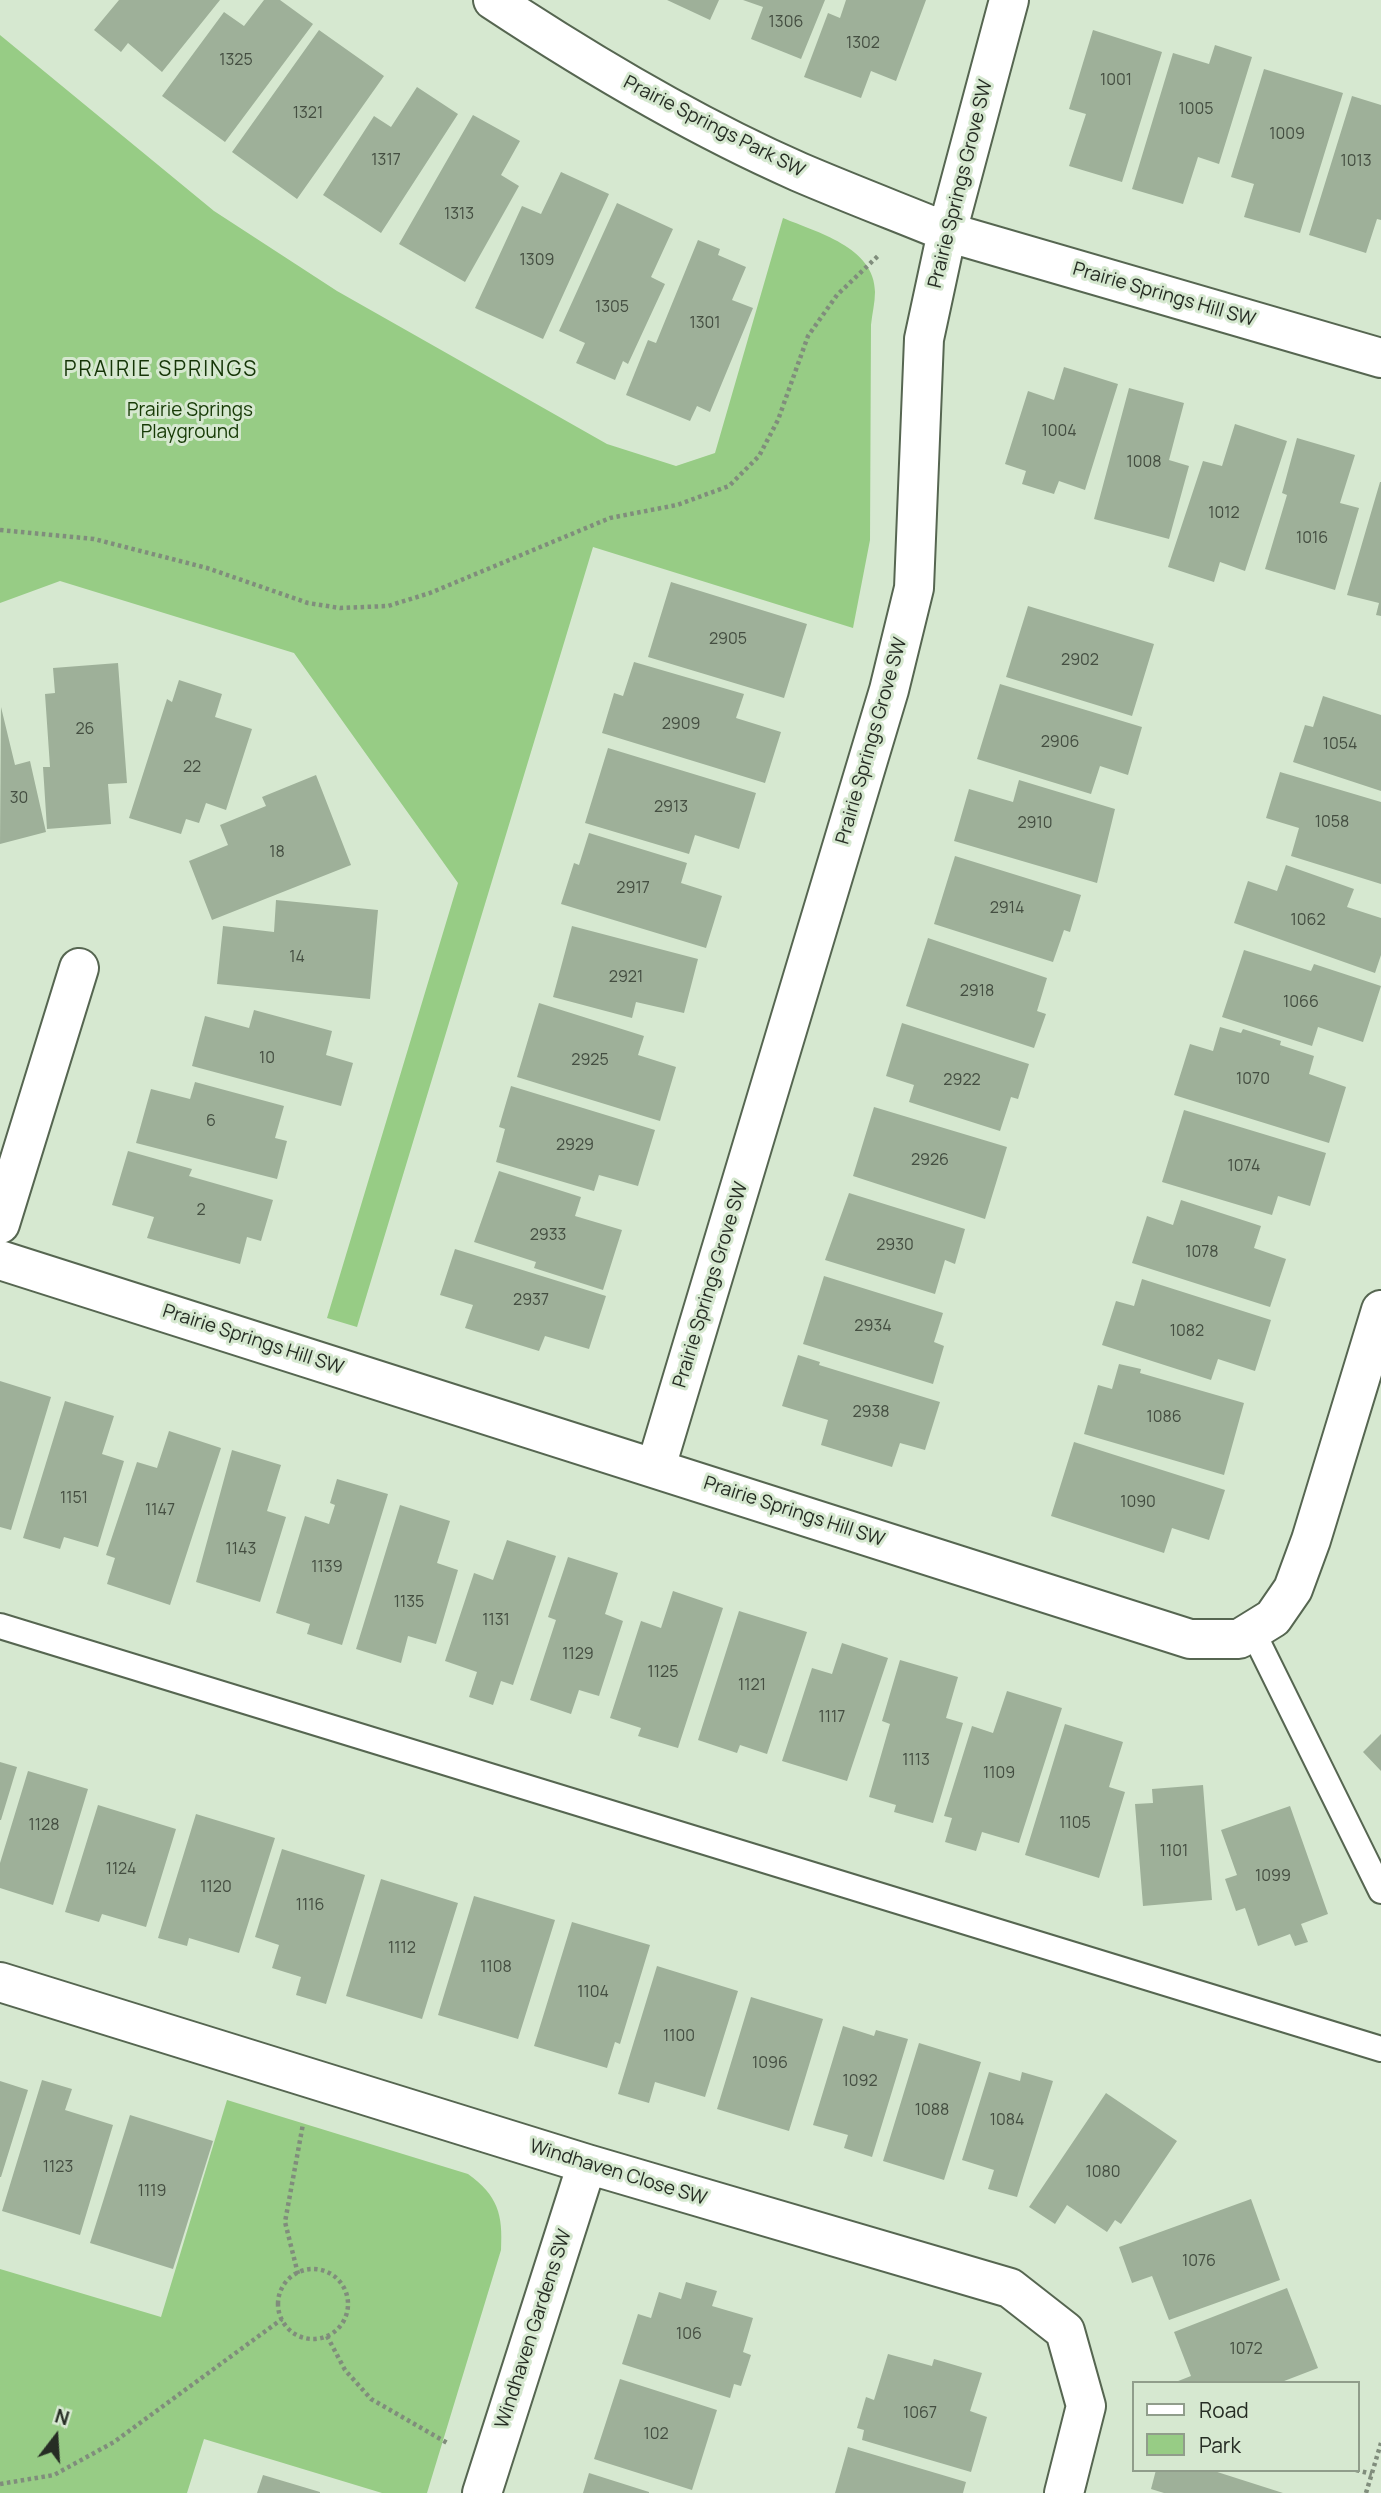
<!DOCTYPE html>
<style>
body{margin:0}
#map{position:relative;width:1381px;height:2493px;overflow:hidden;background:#d6e8d0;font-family:Manrope,sans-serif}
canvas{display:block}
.legend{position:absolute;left:1132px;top:2381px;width:228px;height:91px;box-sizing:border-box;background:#d6e8d0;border:2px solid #909d8b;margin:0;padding:9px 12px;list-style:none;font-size:21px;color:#262d24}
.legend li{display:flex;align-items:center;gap:14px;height:35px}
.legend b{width:35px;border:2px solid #909d8b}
.north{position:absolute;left:21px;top:2402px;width:70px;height:70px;-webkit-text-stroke:5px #d6e8d0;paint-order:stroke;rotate:17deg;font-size:19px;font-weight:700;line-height:28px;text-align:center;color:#262d24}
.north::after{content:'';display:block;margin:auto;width:24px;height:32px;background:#262d24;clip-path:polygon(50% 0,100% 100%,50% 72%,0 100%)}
</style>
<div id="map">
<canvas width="1381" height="2493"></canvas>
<ul class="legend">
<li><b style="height:9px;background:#fff"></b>Road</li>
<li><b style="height:19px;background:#97cc85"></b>Park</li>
</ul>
<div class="north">N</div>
</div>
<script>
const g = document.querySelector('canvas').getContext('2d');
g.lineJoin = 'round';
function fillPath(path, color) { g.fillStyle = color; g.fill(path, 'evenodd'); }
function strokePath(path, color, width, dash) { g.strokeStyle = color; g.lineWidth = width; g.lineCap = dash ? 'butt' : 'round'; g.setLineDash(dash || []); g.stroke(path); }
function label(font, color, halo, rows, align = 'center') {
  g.font = font + ' Manrope,sans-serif'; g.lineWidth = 6; g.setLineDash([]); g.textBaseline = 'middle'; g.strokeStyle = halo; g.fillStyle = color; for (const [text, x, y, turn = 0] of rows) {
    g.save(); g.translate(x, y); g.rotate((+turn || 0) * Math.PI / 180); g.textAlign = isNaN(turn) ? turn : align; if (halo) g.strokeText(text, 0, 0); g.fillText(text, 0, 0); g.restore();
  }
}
fillPath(new Path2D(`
 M 0,35 L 214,211 L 337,291 L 607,444 L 676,466 L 715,453 L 783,218 C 816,232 875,247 875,292 C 875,303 872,314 871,325 L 870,540 L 853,628 L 593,547 L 357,1327 L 327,1318 L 458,883 L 294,653 L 60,581 L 0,603 Z
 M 227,2100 L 468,2174 C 498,2196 503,2214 501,2250 L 427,2493 L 382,2493 L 204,2439 L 187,2493 L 0,2493 L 0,2269 L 161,2317 Z`), '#97cc85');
fillPath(new Path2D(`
 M 119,0 L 220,0 L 162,72 L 128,43 L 121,52 L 94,30 Z
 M 264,0 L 280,0 L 313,24 L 225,142 L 162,96 L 224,12 L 244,26 Z
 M 667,0 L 719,0 L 710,20 Z
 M 743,0 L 825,0 L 801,59 L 751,39 L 763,7 Z
 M 846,0 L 926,0 L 896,81 L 871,71 L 861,98 L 804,77 L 828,13 L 840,18 Z
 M 319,30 L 384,76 L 297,199 L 232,152 Z
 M 1093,30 L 1162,52 L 1122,182 L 1069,166 L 1086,114 L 1069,109 Z
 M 1215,45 L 1252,57 L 1219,164 L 1198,157 L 1183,204 L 1132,189 L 1173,53 L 1209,64 Z
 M 1264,69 L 1343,93 L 1300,233 L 1244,217 L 1254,184 L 1231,177 Z
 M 417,87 L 458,114 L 381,233 L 323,195 L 374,116 L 391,127 Z
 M 1352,96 L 1381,105 L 1381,220 L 1377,219 L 1366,253 L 1309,235 Z
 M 473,115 L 520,141 L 501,175 L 519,186 L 465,282 L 399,244 Z
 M 561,172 L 609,194 L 543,339 L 475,308 L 522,206 L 541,214 Z
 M 617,203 L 673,229 L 651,277 L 665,284 L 628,364 L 623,361 L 615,380 L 576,363 L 585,343 L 559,331 Z
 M 698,240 L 720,249 L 718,255 L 746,267 L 732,300 L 753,308 L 710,412 L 697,406 L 690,421 L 626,395 L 648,340 L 656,343 Z
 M 1064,367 L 1118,384 L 1085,490 L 1059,481 L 1054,494 L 1022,484 L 1026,471 L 1005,464 L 1028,391 L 1054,400 Z
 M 1129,388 L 1184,403 L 1169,460 L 1189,466 L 1169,539 L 1094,519 Z
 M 1235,424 L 1287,441 L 1245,571 L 1220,562 L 1214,582 L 1168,567 L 1203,461 L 1222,466 Z
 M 1297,438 L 1355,455 L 1340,503 L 1359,508 L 1335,590 L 1265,569 L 1287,495 L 1282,493 Z
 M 1380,482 L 1381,482 L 1381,616 L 1376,615 L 1379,603 L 1347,595 Z
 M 671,582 L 807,624 L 784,698 L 648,657 Z
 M 1028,606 L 1154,644 L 1132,716 L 1006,677 Z
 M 634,662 L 744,694 L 736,718 L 781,732 L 765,783 L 602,733 L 614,693 L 623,696 Z
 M 118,663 L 127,783 L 108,784 L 111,824 L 47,829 L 43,767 L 50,767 L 45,694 L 55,693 L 53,668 Z
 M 179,680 L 222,694 L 215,717 L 252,729 L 226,810 L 206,803 L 199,823 L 186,819 L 181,834 L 129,818 L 167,699 L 172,702 Z
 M 1000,684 L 1142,727 L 1128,775 L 1100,766 L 1091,794 L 977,759 Z
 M 1323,696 L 1381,715 L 1381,791 L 1293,762 L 1305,725 L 1313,727 Z
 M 1,707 L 15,765 L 30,761 L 46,832 L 0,844 Z
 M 608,748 L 756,793 L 739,849 L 695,835 L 689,854 L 585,823 Z
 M 1280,772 L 1381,802 L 1381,884 L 1291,856 L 1299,828 L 1266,818 Z
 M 316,775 L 351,865 L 212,920 L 189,861 L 228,845 L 220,825 L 266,806 L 262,797 Z
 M 1019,780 L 1115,809 L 1097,883 L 954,841 L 969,789 L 1013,802 Z
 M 589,833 L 687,863 L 681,883 L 722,896 L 706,948 L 561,904 L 574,863 L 579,865 Z
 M 955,856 L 1081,895 L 1070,932 L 1064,930 L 1053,962 L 934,924 Z
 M 1286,865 L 1354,889 L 1347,907 L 1381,918 L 1381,955 L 1375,973 L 1234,923 L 1248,881 L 1277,891 Z
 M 276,900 L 378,910 L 370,999 L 217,984 L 223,926 L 274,932 Z
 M 572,926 L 698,959 L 684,1013 L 636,1002 L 632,1018 L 553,997 Z
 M 928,938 L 1047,978 L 1037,1011 L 1046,1014 L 1034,1048 L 906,1006 Z
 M 1244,950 L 1311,971 L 1314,964 L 1381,986 L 1363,1042 L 1318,1027 L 1312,1046 L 1222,1017 Z
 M 539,1003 L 644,1036 L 638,1055 L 676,1067 L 660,1121 L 517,1077 Z
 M 254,1010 L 332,1031 L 326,1055 L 353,1063 L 341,1106 L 192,1066 L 205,1016 L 249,1028 Z
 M 902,1023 L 1029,1064 L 1018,1099 L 1011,1097 L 1000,1131 L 909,1102 L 914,1085 L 886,1076 Z
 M 1220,1027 L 1241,1033 L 1243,1029 L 1281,1041 L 1280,1045 L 1314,1056 L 1309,1074 L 1346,1087 L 1329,1143 L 1174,1095 L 1190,1044 L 1213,1051 Z
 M 195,1082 L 284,1106 L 275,1138 L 287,1141 L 277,1179 L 136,1143 L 151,1089 L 190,1099 Z
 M 511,1086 L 655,1130 L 638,1186 L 599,1175 L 594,1191 L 496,1162 L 505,1129 L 499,1127 Z
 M 874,1107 L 1007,1147 L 985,1219 L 853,1176 Z
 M 1184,1110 L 1326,1153 L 1310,1206 L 1278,1196 L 1272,1215 L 1162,1182 Z
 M 128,1151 L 192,1169 L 189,1176 L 273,1200 L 261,1241 L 247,1237 L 240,1264 L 147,1238 L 154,1217 L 112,1205 Z
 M 499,1171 L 581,1197 L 575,1216 L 622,1230 L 603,1290 L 534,1268 L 536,1262 L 474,1242 Z
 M 849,1193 L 965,1229 L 955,1264 L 945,1260 L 935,1294 L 825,1260 Z
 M 1181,1200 L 1261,1226 L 1254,1248 L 1286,1259 L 1270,1307 L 1132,1263 L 1147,1216 L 1173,1225 Z
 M 455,1249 L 606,1296 L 589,1349 L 545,1336 L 539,1351 L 465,1328 L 473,1305 L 440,1295 Z
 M 824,1276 L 943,1313 L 934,1342 L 944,1346 L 933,1384 L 803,1344 Z
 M 1142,1279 L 1271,1320 L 1255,1371 L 1218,1359 L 1211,1380 L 1102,1345 L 1116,1301 L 1134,1306 Z
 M 798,1355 L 820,1362 L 819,1365 L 940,1402 L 925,1450 L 900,1443 L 892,1467 L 821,1445 L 828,1420 L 782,1406 Z
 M 1119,1364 L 1141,1369 L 1140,1373 L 1244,1403 L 1224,1475 L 1084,1434 L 1098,1385 L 1112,1389 Z
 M 0,1381 L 51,1397 L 11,1530 L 0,1527 Z
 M 65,1401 L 114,1416 L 102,1454 L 124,1461 L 98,1547 L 64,1537 L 60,1549 L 23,1538 Z
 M 169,1431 L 221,1448 L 170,1605 L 107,1584 L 115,1558 L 106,1555 L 137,1462 L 157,1468 Z
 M 1074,1442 L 1225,1490 L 1209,1540 L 1172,1528 L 1164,1553 L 1051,1516 Z
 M 232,1450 L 281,1465 L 267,1511 L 286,1517 L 260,1602 L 196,1582 Z
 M 337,1479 L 388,1494 L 342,1645 L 307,1634 L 310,1624 L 276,1613 L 305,1516 L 329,1524 L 335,1505 L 330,1503 Z
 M 400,1505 L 450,1521 L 437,1563 L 458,1570 L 436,1644 L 408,1636 L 401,1663 L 356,1649 Z
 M 507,1540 L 556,1556 L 513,1685 L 501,1681 L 493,1705 L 469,1697 L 477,1672 L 445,1661 L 474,1573 L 493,1580 Z
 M 568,1557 L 618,1573 L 605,1614 L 623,1621 L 599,1696 L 579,1690 L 571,1714 L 530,1700 L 556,1620 L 548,1617 Z
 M 673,1591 L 723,1608 L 678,1748 L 638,1736 L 641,1728 L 610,1718 L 641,1621 L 661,1628 Z
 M 739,1611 L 807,1632 L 767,1754 L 740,1745 L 737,1753 L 698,1740 Z
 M 842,1643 L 888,1658 L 847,1781 L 782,1761 L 812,1668 L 832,1674 Z
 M 900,1660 L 958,1677 L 946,1718 L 963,1723 L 933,1823 L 894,1812 L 896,1805 L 869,1797 L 890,1724 L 882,1721 Z
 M 1007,1691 L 1062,1708 L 1019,1843 L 982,1832 L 976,1851 L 945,1842 L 952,1818 L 944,1816 L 972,1726 L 993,1733 Z
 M 1065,1724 L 1123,1742 L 1109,1787 L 1125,1792 L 1099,1878 L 1025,1855 Z
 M 1381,1734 L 1381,1771 L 1363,1752 Z
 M 0,1762 L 17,1767 L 1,1820 L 0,1820 Z
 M 28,1771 L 88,1789 L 53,1905 L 0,1888 L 0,1863 Z
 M 1203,1785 L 1212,1900 L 1143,1906 L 1135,1804 L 1153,1803 L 1152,1789 Z
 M 98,1805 L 176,1829 L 146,1927 L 102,1914 L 99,1922 L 65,1912 Z
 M 1290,1806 L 1328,1914 L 1301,1924 L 1308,1942 L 1295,1946 L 1290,1934 L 1258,1946 L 1245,1908 L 1236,1911 L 1225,1879 L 1237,1875 L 1221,1830 Z
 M 196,1814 L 275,1838 L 239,1953 L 189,1938 L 187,1946 L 158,1938 Z
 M 282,1849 L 365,1875 L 326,2004 L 296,1995 L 301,1977 L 272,1968 L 279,1945 L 255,1937 Z
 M 381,1879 L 458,1903 L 422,2019 L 346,1996 Z
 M 474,1896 L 555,1920 L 518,2039 L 438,2015 Z
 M 572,1922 L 650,1945 L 620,2044 L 615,2042 L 607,2068 L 534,2046 Z
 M 657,1966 L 738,1991 L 705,2097 L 655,2082 L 649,2103 L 618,2094 Z
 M 751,1997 L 823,2019 L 789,2131 L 717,2109 Z
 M 843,2026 L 874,2036 L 876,2030 L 908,2039 L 872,2157 L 844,2148 L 848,2135 L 813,2125 Z
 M 919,2043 L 981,2062 L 944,2180 L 883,2161 Z
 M 989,2072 L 1020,2081 L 1022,2072 L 1053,2081 L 1017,2197 L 988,2189 L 994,2170 L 962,2160 Z
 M 42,2080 L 72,2089 L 65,2110 L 113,2125 L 80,2235 L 2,2211 Z
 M 0,2081 L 28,2090 L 1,2177 L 0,2177 Z
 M 1106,2093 L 1177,2141 L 1121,2224 L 1115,2220 L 1107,2232 L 1067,2205 L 1055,2224 L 1029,2207 Z
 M 130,2115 L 213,2141 L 173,2269 L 90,2243 Z
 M 1251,2199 L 1280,2280 L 1169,2320 L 1152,2276 L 1132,2283 L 1119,2247 Z
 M 686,2282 L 717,2291 L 712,2306 L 753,2318 L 743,2352 L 751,2355 L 741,2386 L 734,2384 L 730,2398 L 622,2364 L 638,2314 L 651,2318 L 659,2292 L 681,2299 Z
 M 1287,2288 L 1318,2368 L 1279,2383 L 1173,2383 L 1191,2376 L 1174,2332 Z
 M 888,2354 L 932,2366 L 934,2359 L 982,2373 L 970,2411 L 987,2417 L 971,2472 L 862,2440 L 864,2430 L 857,2428 L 866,2397 L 874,2400 Z
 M 620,2379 L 717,2410 L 692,2490 L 594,2459 Z
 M 848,2447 L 966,2482 L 963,2493 L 835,2493 Z
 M 1156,2470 L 1211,2470 L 1283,2493 L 1164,2493 L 1151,2489 Z
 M 589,2473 L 649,2492 L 649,2493 L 583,2493 Z
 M 263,2475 L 320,2492 L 320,2493 L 257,2493 Z`), '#9eb099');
const lane = new Path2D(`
 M 0,1626 L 1381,2049
 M 1253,1632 L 1381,1891`);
const street = new Path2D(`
 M 493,0 C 590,64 692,125 799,172 C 848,193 898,212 947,232 L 1381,358
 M 0,1224 L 79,968
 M 0,1260 L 1190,1639 L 1239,1639 L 1273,1618 L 1293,1589 L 1311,1540 L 1381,1310
 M 656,1467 L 889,690 L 914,588 L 924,339 L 947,232 L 1009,0
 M 0,1982 L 587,2164 L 1010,2288 L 1065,2331 L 1086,2406 L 1064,2493
 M 482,2493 L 587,2164`);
strokePath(lane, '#566651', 28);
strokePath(street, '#566651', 42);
strokePath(new Path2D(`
 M 0,530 L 94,539 L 207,568 L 308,603 L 340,608 L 388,606 L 430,593 L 610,518 L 677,505 L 729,486 L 759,456 L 778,420 L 808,336 L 837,295 L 879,255
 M278 2304a35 35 0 1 1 70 0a35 35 0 1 1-70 0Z
 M 298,2274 L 285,2222 L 303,2124
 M 327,2336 L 345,2370 L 371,2399 L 449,2444
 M 1356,2470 L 1372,2474
 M 0,2484 L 54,2475 L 114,2442 L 282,2319
 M 1366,2493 L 1381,2443`), '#808d7c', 4.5, [3.5, 3.5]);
strokePath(lane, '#fff', 24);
strokePath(street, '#fff', 38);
label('16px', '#444e41', null, [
 ["1306",786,23],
 ["1302",863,44],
 ["1325",236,61],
 ["1001",1116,81],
 ["1005",1196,110],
 ["1321",308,114],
 ["1009",1287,135],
 ["1317",386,161],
 ["1013",1356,162],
 ["1313",459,215],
 ["1309",537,261],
 ["1305",612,308],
 ["1301",705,324],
 ["1004",1059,432],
 ["1008",1144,463],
 ["1012",1224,514],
 ["1016",1312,539],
 ["2905",728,640],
 ["2902",1080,661],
 ["2909",681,725],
 ["26",85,730],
 ["2906",1060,743],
 ["1054",1340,745],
 ["22",192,768],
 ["30",19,799],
 ["2913",671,808],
 ["1058",1332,823],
 ["2910",1035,824],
 ["18",277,853],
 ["2917",633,889],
 ["2914",1007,909],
 ["1062",1308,921],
 ["14",297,958],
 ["2921",626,978],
 ["2918",977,992],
 ["1066",1301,1003],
 ["10",267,1059],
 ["2925",590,1061],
 ["1070",1253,1080],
 ["2922",962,1081],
 ["6",211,1122],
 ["2929",575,1146],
 ["2926",930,1161],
 ["1074",1244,1167],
 ["2",201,1211],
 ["2933",548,1236],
 ["2930",895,1246],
 ["1078",1202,1253],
 ["2937",531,1301],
 ["2934",873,1327],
 ["1082",1187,1332],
 ["2938",871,1413],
 ["1086",1164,1418],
 ["1151",74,1499],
 ["1090",1138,1503],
 ["1147",160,1511],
 ["1143",241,1550],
 ["1139",327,1568],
 ["1135",409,1603],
 ["1131",496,1621],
 ["1129",578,1655],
 ["1125",663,1673],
 ["1121",752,1686],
 ["1117",832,1718],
 ["1113",916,1761],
 ["1109",999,1774],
 ["1105",1075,1824],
 ["1128",44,1826],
 ["1101",1174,1852],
 ["1124",121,1870],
 ["1099",1273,1877],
 ["1120",216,1888],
 ["1116",310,1906],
 ["1112",402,1949],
 ["1108",496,1968],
 ["1104",593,1993],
 ["1100",679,2037],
 ["1096",770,2064],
 ["1092",860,2082],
 ["1088",932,2111],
 ["1084",1007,2121],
 ["1123",58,2168],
 ["1080",1103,2173],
 ["1119",152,2192],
 ["1076",1199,2262],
 ["106",689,2335],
 ["1072",1246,2350],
 ["1067",920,2414],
 ["102",656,2435]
]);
label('19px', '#262d24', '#d6e8d0', [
 ["Prairie Springs Park SW",714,127,27],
 ["Prairie Springs Grove SW",961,184,-76],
 ["Prairie Springs Hill SW",1164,295,16],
 ["Prairie Springs Grove SW",872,741,-74],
 ["Prairie Springs Grove SW",711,1285,-73],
 ["Prairie Springs Hill SW",253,1340,18],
 ["Prairie Springs Hill SW",794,1512,18],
 ["Windhaven Close SW",618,2173,17],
 ["Windhaven Gardens SW",534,2329,-72]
]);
label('19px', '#163a05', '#d6e8d0', [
 ["Prairie Springs",190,411],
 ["Playground",190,433]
]);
g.letterSpacing = '2px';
label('21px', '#153507', '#d6e8d0', [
 ["PRAIRIE SPRINGS",161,370]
]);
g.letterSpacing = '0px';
</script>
